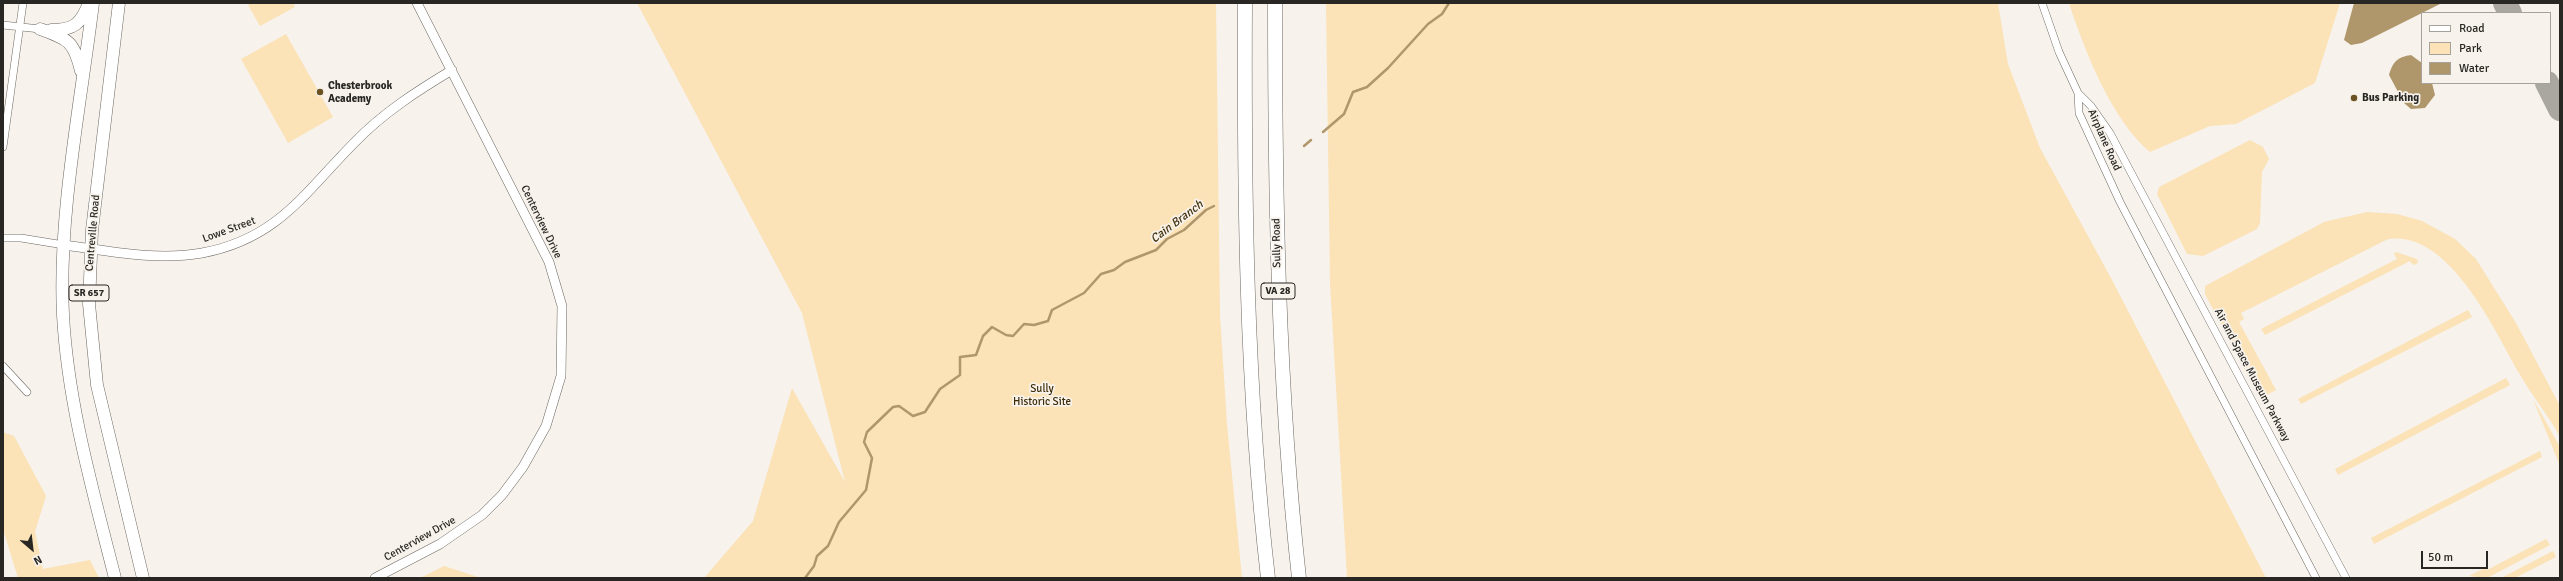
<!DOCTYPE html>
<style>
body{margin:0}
#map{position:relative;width:2563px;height:581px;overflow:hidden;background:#f7f2eb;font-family:Signika,sans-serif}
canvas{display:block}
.frame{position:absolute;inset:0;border:4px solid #292724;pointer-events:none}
.legend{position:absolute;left:2421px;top:12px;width:130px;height:72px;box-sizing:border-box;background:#f7f2eb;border:1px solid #a5a19b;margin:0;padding:5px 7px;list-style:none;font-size:12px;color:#292724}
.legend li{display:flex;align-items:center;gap:8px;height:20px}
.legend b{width:20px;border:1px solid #a5a19b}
.north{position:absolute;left:12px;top:529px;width:40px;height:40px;-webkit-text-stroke:3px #f7f2eb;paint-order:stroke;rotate:152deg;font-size:11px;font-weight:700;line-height:16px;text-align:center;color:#292724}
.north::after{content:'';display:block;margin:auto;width:14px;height:18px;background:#292724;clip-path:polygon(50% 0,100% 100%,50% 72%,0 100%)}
.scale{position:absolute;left:2421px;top:551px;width:67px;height:18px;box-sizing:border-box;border:2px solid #292724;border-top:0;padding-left:5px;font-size:12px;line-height:14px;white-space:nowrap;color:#292724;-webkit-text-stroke:3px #f7f2eb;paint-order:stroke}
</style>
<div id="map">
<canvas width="2563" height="581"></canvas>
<div class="frame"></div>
<ul class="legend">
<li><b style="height:5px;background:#fff"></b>Road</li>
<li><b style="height:11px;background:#fbe2b7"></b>Park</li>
<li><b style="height:11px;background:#b0976b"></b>Water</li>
</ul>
<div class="north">N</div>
<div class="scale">50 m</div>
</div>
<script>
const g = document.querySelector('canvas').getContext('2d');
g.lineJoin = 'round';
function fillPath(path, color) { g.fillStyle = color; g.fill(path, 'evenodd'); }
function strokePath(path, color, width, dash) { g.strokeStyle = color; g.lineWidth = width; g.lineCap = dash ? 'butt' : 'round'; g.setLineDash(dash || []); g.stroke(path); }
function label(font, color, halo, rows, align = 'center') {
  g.font = font + ' Signika,sans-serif'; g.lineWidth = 3.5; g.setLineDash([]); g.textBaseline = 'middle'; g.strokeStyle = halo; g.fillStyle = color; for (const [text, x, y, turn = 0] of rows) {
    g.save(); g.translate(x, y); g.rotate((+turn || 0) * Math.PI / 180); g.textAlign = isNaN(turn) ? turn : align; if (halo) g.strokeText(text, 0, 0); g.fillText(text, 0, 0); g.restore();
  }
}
fillPath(new Path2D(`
 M 251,3 L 293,3 L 295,7 L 260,26 L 248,5 Z
 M 637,3 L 1216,3 L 1220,315 L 1227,424 L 1242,578 L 704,578 L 753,521 L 792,388 L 845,482 L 802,313 Z
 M 1326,3 L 1998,3 L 2008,64 L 2040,148 L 2112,280 L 2266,578 L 1347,578 L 1330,283 Z
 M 2069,3 L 2340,3 L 2315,83 L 2236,124 L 2210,126 L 2150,152 C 2112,121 2084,49 2069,3 Z
 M 286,34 L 333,117 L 288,143 L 241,59 Z
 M 2250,140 L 2263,147 L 2269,159 L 2262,172 L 2260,223 L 2257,229 L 2203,256 L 2187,254 L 2157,194 L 2159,187 Z
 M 2367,212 L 2397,214 L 2422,221 L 2455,239 L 2476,259 L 2516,323 L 2560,406 L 2560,437 C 2548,414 2531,395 2519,373 C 2494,329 2449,230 2388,239 L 2241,313 L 2244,319 L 2239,322 L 2276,390 L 2267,395 L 2256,391 L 2205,294 L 2205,286 L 2324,222 Z
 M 2396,252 L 2417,259 L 2418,263 L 2413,265 L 2410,261 L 2265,335 L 2261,329 L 2397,259 L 2394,254 Z
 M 2468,310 L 2472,317 L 2301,404 L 2298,399 Z
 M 2506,378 L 2510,385 L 2338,475 L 2335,469 Z
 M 2533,399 L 2560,447 L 2560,466 Z
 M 3,432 L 14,436 L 46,496 L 35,532 L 43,569 L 90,560 L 99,578 L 18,578 L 3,529 Z
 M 2540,451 L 2542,457 L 2374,544 L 2371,538 Z
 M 2546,539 L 2550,545 L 2487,578 L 2469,576 L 2485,568 L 2487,570 Z
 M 2553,551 L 2556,557 L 2515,578 L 2501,578 Z
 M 444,566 L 481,578 L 420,578 Z`), '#fbe2b7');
fillPath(new Path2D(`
 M 2354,3 L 2442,3 L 2362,43 L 2351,45 L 2344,40 Z
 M 2411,55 L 2422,63 L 2422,83 L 2432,83 L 2435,95 L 2425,108 L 2411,109 L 2404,103 L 2389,75 C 2393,61 2398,57 2411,55 Z`), '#b0976b');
strokePath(new Path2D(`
 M 1323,132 L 1344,114 L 1353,92 L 1367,87 L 1388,68 L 1428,24 L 1442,14 L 1449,3
 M 1304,146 L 1311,140
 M 805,578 L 814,566 L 817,556 L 828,546 L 839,522 L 866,490 L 872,458 L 864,442 L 867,432 L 893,407 L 899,406 L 913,416 L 925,412 L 940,389 L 960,375 L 960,357 L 976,355 L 983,336 L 992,327 L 1006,335 L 1013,336 L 1024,324 L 1034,325 L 1048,321 L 1052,310 L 1084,293 L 1101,274 L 1114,270 L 1125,262 L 1156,250 L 1167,239 L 1184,230 L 1206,210 L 1214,206`), '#b0976b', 2.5);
strokePath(new Path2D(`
 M 2505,3 L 2510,13
 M 2547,83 L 2560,109`), '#aaa6a0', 24);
const minor = new Path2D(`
 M 2042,3 L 2059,52 L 2078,93 L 2091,106 L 2110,133 L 2346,578
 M 3,25 L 40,29
 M 2078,93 L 2079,113 L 2120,202 L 2316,578
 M 3,147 L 23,3
 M 3,238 L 21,238 L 64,245
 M 3,366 L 27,392`);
const tertiary = new Path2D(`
 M 64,245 C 108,251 157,261 202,253 C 278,239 305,192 355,142 C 383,113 417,91 452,70
 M 375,578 L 440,544 L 482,515 L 502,495 L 523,467 L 546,426 L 561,376 L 562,306 L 549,262 L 417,3`);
const primary = new Path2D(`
 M 93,3 C 81,103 58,215 63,315 C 68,405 93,491 115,578
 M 119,3 L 92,230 L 89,304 L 97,385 L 143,578
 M 40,29 C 68,39 74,41 81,71
 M 51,30 C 74,30 81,24 89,3`);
const motorway = new Path2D(`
 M 1245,3 C 1244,195 1246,387 1268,578
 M 1275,3 C 1275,195 1278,387 1299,578`);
strokePath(minor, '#6b6761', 8);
strokePath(tertiary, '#6b6761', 10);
strokePath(primary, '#6b6761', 13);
strokePath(motorway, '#6b6761', 15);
strokePath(minor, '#fff', 7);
strokePath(tertiary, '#fff', 9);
strokePath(primary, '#fff', 12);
strokePath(motorway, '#fff', 14);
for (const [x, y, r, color] of [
 [320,92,4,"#6b5223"],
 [2354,98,4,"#6b5223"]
]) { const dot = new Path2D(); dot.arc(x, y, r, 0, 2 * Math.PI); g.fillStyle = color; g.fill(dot); strokePath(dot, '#f7f2eb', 1.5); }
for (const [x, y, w] of [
 [1278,291,34],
 [89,293,40]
]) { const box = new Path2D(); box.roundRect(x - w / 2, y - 8, w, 16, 3); g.fillStyle = '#f7f2eb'; g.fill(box); strokePath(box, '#292724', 1); }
label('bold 10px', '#292724', null, [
 ["VA 28",1278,291],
 ["SR 657",89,293]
]);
label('bold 11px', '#292724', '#f7f2eb', [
 ["Chesterbrook",328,86],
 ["Academy",328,99],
 ["Bus Parking",2362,98]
], 'left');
label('11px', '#292724', '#f7f2eb', [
 ["Airplane Road",2104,140,66],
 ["Centerview Drive",541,222,64],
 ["Lowe Street",229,230,-20],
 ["Centreville Road",93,233,-85],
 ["Sully Road",1277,243,-91],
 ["Air and Space Museum Parkway",2252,375,62],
 ["Centerview Drive",420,539,-29]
]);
label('11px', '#3d2b05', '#f7f2eb', [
 ["Sully",1042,389],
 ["Historic Site",1042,402]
]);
label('italic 12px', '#44320d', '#f7f2eb', [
 ["Cain Branch",1177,222,-37]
]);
</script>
